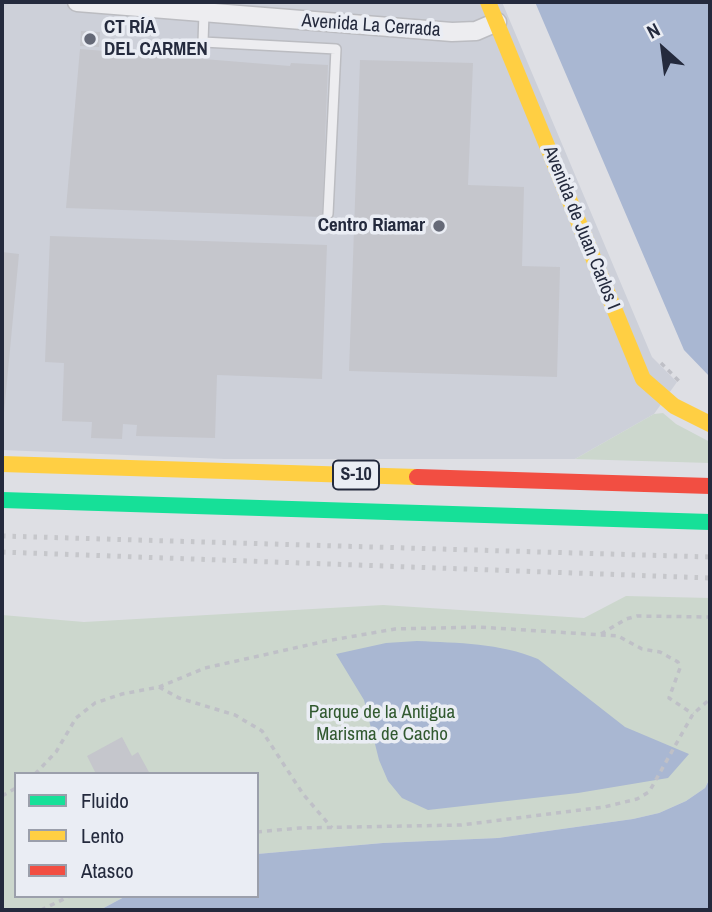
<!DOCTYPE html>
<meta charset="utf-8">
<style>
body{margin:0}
#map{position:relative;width:712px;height:912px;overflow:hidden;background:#dedfe4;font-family:"Archivo Narrow",sans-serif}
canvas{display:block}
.frame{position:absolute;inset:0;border:4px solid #242a3d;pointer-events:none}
.legend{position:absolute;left:14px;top:772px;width:245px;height:126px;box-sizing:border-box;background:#eaedf4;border:2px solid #9b9fab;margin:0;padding:9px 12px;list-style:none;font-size:21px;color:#242a3d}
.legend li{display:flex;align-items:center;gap:14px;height:35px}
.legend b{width:35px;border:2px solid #9b9fab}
.north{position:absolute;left:628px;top:14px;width:70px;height:70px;-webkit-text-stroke:5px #eaedf4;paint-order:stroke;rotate:332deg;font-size:19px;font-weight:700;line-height:28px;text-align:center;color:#242a3d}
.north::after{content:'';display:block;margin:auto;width:24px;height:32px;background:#242a3d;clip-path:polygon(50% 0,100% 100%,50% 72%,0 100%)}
</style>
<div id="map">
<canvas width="712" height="912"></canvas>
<div class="frame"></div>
<ul class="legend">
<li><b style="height:9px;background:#16e098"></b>Fluido</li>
<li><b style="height:9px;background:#ffcf43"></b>Lento</li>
<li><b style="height:9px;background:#f24e42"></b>Atasco</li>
</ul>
<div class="north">N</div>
</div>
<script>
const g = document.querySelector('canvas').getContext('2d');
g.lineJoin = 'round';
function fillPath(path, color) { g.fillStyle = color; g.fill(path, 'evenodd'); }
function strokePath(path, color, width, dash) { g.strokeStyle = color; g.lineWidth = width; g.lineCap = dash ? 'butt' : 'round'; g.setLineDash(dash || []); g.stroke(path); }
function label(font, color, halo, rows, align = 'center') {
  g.font = font + ' "Archivo Narrow",sans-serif'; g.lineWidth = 7; g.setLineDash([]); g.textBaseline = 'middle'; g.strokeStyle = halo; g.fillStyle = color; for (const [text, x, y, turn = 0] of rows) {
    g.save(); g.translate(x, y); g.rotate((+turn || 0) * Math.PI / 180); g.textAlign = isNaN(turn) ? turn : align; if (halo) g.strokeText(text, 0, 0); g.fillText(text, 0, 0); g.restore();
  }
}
fillPath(new Path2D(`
 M 2,2 L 502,2 L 652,357 L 677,382 L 654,414 L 575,459 L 225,459 L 2,450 Z`), '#cdd0d9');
fillPath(new Path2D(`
 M 663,413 L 676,424 L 710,442 L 710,463 L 575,459 L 654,414 Z
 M 626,596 L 710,598 L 710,778 L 705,788 L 686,801 L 659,813 L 633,819 L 498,838 L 383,843 L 257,854 L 257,774 L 16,774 L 16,896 L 126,896 L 100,910 L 2,910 L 2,615 L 84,622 L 383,605 L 584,618 Z`), '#ccd7cd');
fillPath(new Path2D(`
 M 535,2 L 710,2 L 710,377 L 684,350 Z
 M 417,641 C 458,643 500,643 538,659 L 625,727 L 689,754 L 668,778 L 578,793 L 428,810 L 402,798 L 388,781 L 379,760 L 364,700 L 336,654 L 386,643 Z
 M 710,778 L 710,910 L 100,910 L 126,896 L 257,896 L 257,854 L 383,843 L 498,838 L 633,819 L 659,813 L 686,801 L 705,788 Z`), '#a9b7d2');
fillPath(new Path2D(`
 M 81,31 L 100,32 L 99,47 L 80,46 Z
 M 80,49 L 290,66 L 291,63 L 328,65 L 322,217 L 66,208 Z
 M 360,60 L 473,63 L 468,185 L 524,187 L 522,266 L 560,267 L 557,377 L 349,371 Z
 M 50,236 L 327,245 L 322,379 L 217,375 L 215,438 L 136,436 L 137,425 L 123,424 L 122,439 L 91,438 L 92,422 L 62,421 L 64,363 L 45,362 Z
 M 2,252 L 19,254 L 4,413 L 2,412 Z
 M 122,737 L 132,756 L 138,752 L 150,774 L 96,774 L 87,756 Z`), '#c5c6cc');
const lane = new Path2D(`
 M 204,13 L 203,42 L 336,49 L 328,214`);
const street = new Path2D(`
 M 77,2 L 452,32 L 476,31 L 497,22`);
strokePath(lane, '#bbbcc1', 12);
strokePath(street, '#bbbcc1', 21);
strokePath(new Path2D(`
 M 661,363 L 680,382
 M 601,634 L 626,619 L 637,616 L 710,617
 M 159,687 L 179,698 L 235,715 L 262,731 L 303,794 L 332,828
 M 35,774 L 56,752 L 76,718 L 95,703 L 122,694 L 159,687 L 205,668 L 326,641 L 395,629 L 478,627 L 618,636 L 642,649 L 660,652 L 678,662 L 680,668 L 669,698 L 693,714
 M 2,796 L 16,788
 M 257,832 L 299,828 L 461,825 L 604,807 L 637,799 L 649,792 L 693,714 L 710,699
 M 41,910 L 70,896`), '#bfc0c7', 3.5, [5, 5]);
strokePath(lane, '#ededf0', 9);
strokePath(street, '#ededf0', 18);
strokePath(new Path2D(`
 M 2,500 L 710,522`), '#16e098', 16);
strokePath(new Path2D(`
 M 488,2 L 643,379 L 674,406 L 710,424
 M 2,464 L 417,477`), '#ffcf43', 16);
strokePath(new Path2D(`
 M 417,477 L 710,486`), '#f24e42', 16);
strokePath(new Path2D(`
 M 2,536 L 710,557
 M 2,552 L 710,578`), '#c6c7cb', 5, [3.5, 7]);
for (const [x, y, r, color] of [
 [90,39,7,"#656977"],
 [439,226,7,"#656977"]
]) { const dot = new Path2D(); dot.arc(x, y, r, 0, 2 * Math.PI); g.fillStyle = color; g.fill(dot); strokePath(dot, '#eaedf4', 2.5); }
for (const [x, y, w] of [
 [356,475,46]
]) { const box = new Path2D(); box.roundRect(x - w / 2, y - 14.5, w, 29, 5); g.fillStyle = '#eaedf4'; g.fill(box); strokePath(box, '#242a3d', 2); }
label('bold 18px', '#242a3d', null, [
 ["S-10",356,475]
]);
label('19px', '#242a3d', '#eaedf4', [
 ["Avenida La Cerrada",371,26,4],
 ["Avenida de Juan Carlos I",581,228,68]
]);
label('bold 19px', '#242a3d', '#eaedf4', [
 ["CT RÍA",104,28],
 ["DEL CARMEN",104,50],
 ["Centro Riamar",425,226,"right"]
], 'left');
label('19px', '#325a30', '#eaedf4', [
 ["Parque de la Antigua",382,713],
 ["Marisma de Cacho",382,735]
]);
</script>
